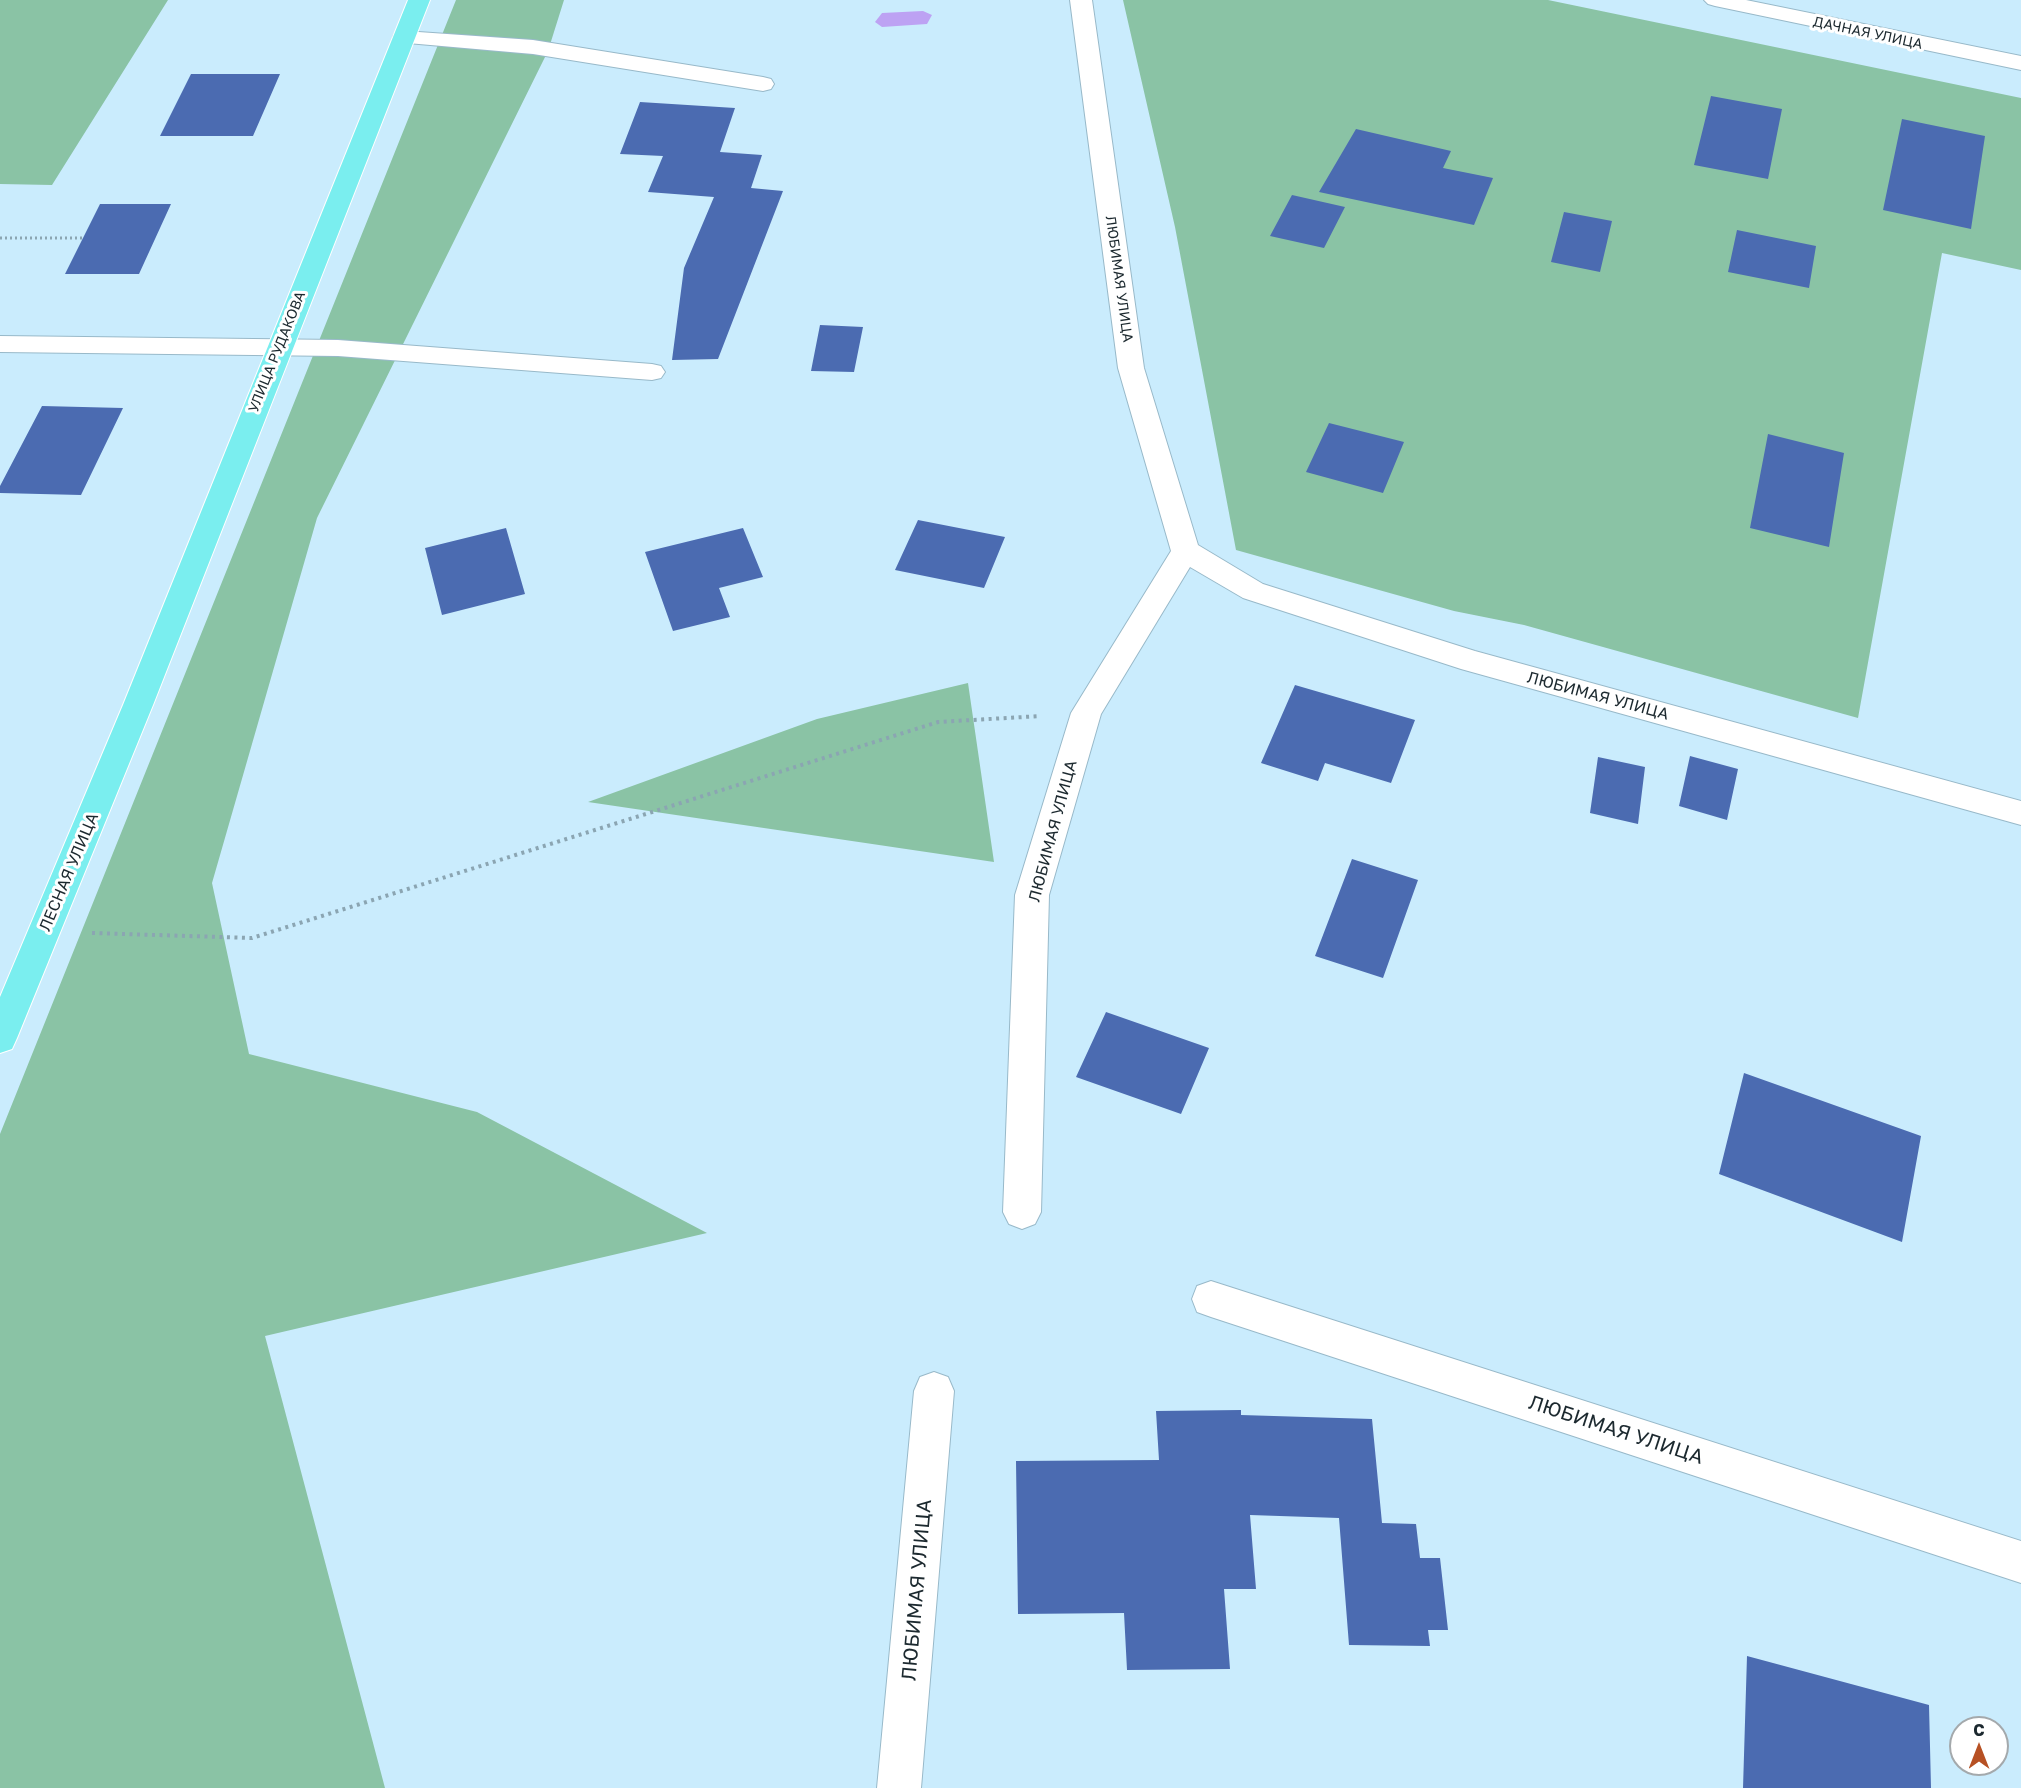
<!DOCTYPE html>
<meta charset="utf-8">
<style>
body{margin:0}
#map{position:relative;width:2021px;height:1788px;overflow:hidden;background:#caecfd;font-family:"Golos Text",sans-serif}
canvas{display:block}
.north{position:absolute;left:1949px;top:1716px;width:60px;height:60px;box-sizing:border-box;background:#fff;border:2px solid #a4a9ac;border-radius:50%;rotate:0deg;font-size:16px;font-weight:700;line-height:24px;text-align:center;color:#1c292f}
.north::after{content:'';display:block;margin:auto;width:21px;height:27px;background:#b75124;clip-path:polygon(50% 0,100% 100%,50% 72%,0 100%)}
</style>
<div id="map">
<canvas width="2021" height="1788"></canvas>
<div class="north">С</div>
</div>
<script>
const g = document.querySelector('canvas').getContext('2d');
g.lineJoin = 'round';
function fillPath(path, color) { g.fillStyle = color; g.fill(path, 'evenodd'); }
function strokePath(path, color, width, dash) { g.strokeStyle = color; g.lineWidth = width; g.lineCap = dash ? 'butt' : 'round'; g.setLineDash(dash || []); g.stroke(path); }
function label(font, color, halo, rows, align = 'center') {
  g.font = font + ' "Golos Text",sans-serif'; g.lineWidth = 6; g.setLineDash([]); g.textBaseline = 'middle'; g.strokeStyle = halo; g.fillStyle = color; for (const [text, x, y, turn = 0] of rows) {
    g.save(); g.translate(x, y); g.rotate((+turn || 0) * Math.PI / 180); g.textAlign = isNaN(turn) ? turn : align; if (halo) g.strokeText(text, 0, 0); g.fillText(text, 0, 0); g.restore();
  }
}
fillPath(new Path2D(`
 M 0,0 L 168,0 L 52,185 L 0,184 Z
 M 456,0 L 564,0 L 548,51 L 317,518 L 212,883 L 249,1054 L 477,1112 L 707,1233 L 265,1336 L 385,1788 L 0,1788 L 0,1134 Z
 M 1123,0 L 1548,0 L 2021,98 L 2021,270 L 1942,253 L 1858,718 L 1524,625 L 1454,611 L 1236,550 L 1175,227 Z
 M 968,683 L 994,862 L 588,802 L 817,719 Z`), '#8ac3a5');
fillPath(new Path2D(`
 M 923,11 L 932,15 L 927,24 L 882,27 L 875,22 L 882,13 Z`), '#bda2f3');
fillPath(new Path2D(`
 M 191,74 L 280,74 L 253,136 L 160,136 Z
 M 1711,96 L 1782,109 L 1768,179 L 1694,165 Z
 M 640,102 L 735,108 L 720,152 L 762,155 L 751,188 L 783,191 L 718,359 L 672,360 L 684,268 L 714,197 L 648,192 L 663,156 L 620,154 Z
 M 1902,119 L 1985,136 L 1971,229 L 1883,210 Z
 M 1356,129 L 1451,151 L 1443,168 L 1493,178 L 1474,225 L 1319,192 Z
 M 1292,195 L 1345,207 L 1324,248 L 1270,236 Z
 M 100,204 L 171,204 L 139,274 L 65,274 Z
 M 1564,212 L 1612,221 L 1600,272 L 1551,262 Z
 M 1737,230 L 1816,246 L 1809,288 L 1728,272 Z
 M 820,325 L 863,327 L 854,372 L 811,371 Z
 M 42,406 L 123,408 L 81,495 L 0,493 L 0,486 Z
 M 1329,423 L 1404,442 L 1383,493 L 1306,472 Z
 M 1768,434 L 1844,453 L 1829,547 L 1750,528 Z
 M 918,520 L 1005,537 L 984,588 L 895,570 Z
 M 506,528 L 525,594 L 442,615 L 425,548 Z
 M 743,528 L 763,577 L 719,588 L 730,617 L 673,631 L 645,552 Z
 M 1295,685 L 1415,720 L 1391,783 L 1325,763 L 1318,781 L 1261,763 Z
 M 1690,756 L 1738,769 L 1727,820 L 1679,806 Z
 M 1598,757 L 1645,767 L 1638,824 L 1590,813 Z
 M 1352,859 L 1418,880 L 1383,978 L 1315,956 Z
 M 1106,1012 L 1209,1048 L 1181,1114 L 1076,1077 Z
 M 1744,1073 L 1921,1136 L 1902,1242 L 1719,1174 Z
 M 1241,1410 L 1241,1415 L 1372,1419 L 1382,1523 L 1416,1524 L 1420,1558 L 1440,1558 L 1448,1630 L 1428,1630 L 1430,1646 L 1349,1645 L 1339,1518 L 1250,1515 L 1256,1589 L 1224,1589 L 1230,1669 L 1127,1670 L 1124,1613 L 1018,1614 L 1016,1461 L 1159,1460 L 1156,1411 Z
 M 1747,1656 L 1929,1705 L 1931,1788 L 1743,1788 Z`), '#4b6bb1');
const minor = new Path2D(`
 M 1070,0 L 1092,0 L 1144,368 L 1198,545 L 1263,584 L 1475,651 L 2021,801 L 2021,825 L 1461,669 L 1243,598 L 1190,567 L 1101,714 L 1049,895 L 1041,1212 L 1035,1224 L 1022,1229 L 1009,1224 L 1003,1212 L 1015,895 L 1071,713 L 1171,551 L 1118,368 Z
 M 1704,0 L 1746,0 L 2021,56 L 2021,70 L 1715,6 L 1708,4 Z
 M 404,31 L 533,40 L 763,77 L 771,79 L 774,84 L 771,89 L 763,91 L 533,54 L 396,42 L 393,37 L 396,32 Z
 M 0,336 L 338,340 L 652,364 L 661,366 L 665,372 L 661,378 L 652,380 L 338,356 L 0,352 Z
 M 1211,1281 L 2021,1541 L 2021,1583 L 1211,1317 L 1197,1312 L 1192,1299 L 1197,1286 Z
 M 934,1372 L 948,1377 L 954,1391 L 921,1788 L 877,1788 L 914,1391 L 920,1377 Z`);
const major = new Path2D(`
 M 408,0 L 430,0 L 153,705 L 17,1038 L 12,1049 L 0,1053 L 0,997 L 123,705 Z`);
strokePath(minor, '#98b9c9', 2);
strokePath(major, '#fff', 2);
strokePath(new Path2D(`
 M 0,238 L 83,238`), '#8ba5b2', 3, [2, 3]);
strokePath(new Path2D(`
 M 92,933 L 252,938 L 938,722 L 1041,716`), '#8ba5b2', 4, [3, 4.5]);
fillPath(minor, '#fff');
fillPath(major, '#7aeeef');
label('14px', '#1c292f', '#fff', [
 ["ДАЧНАЯ УЛИЦА",1868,33,12],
 ["ЛЮБИМАЯ УЛИЦА",1119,279,82],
 ["УЛИЦА РУДАКОВА",277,352,-68]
]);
label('16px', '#1c292f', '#fff', [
 ["ЛЮБИМАЯ УЛИЦА",1598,696,15],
 ["ЛЮБИМАЯ УЛИЦА",1053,831,-75],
 ["ЛЕСНАЯ УЛИЦА",69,872,-67]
]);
label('20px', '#1c292f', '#fff', [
 ["ЛЮБИМАЯ УЛИЦА",1616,1430,18],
 ["ЛЮБИМАЯ УЛИЦА",917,1590,-85]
]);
</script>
